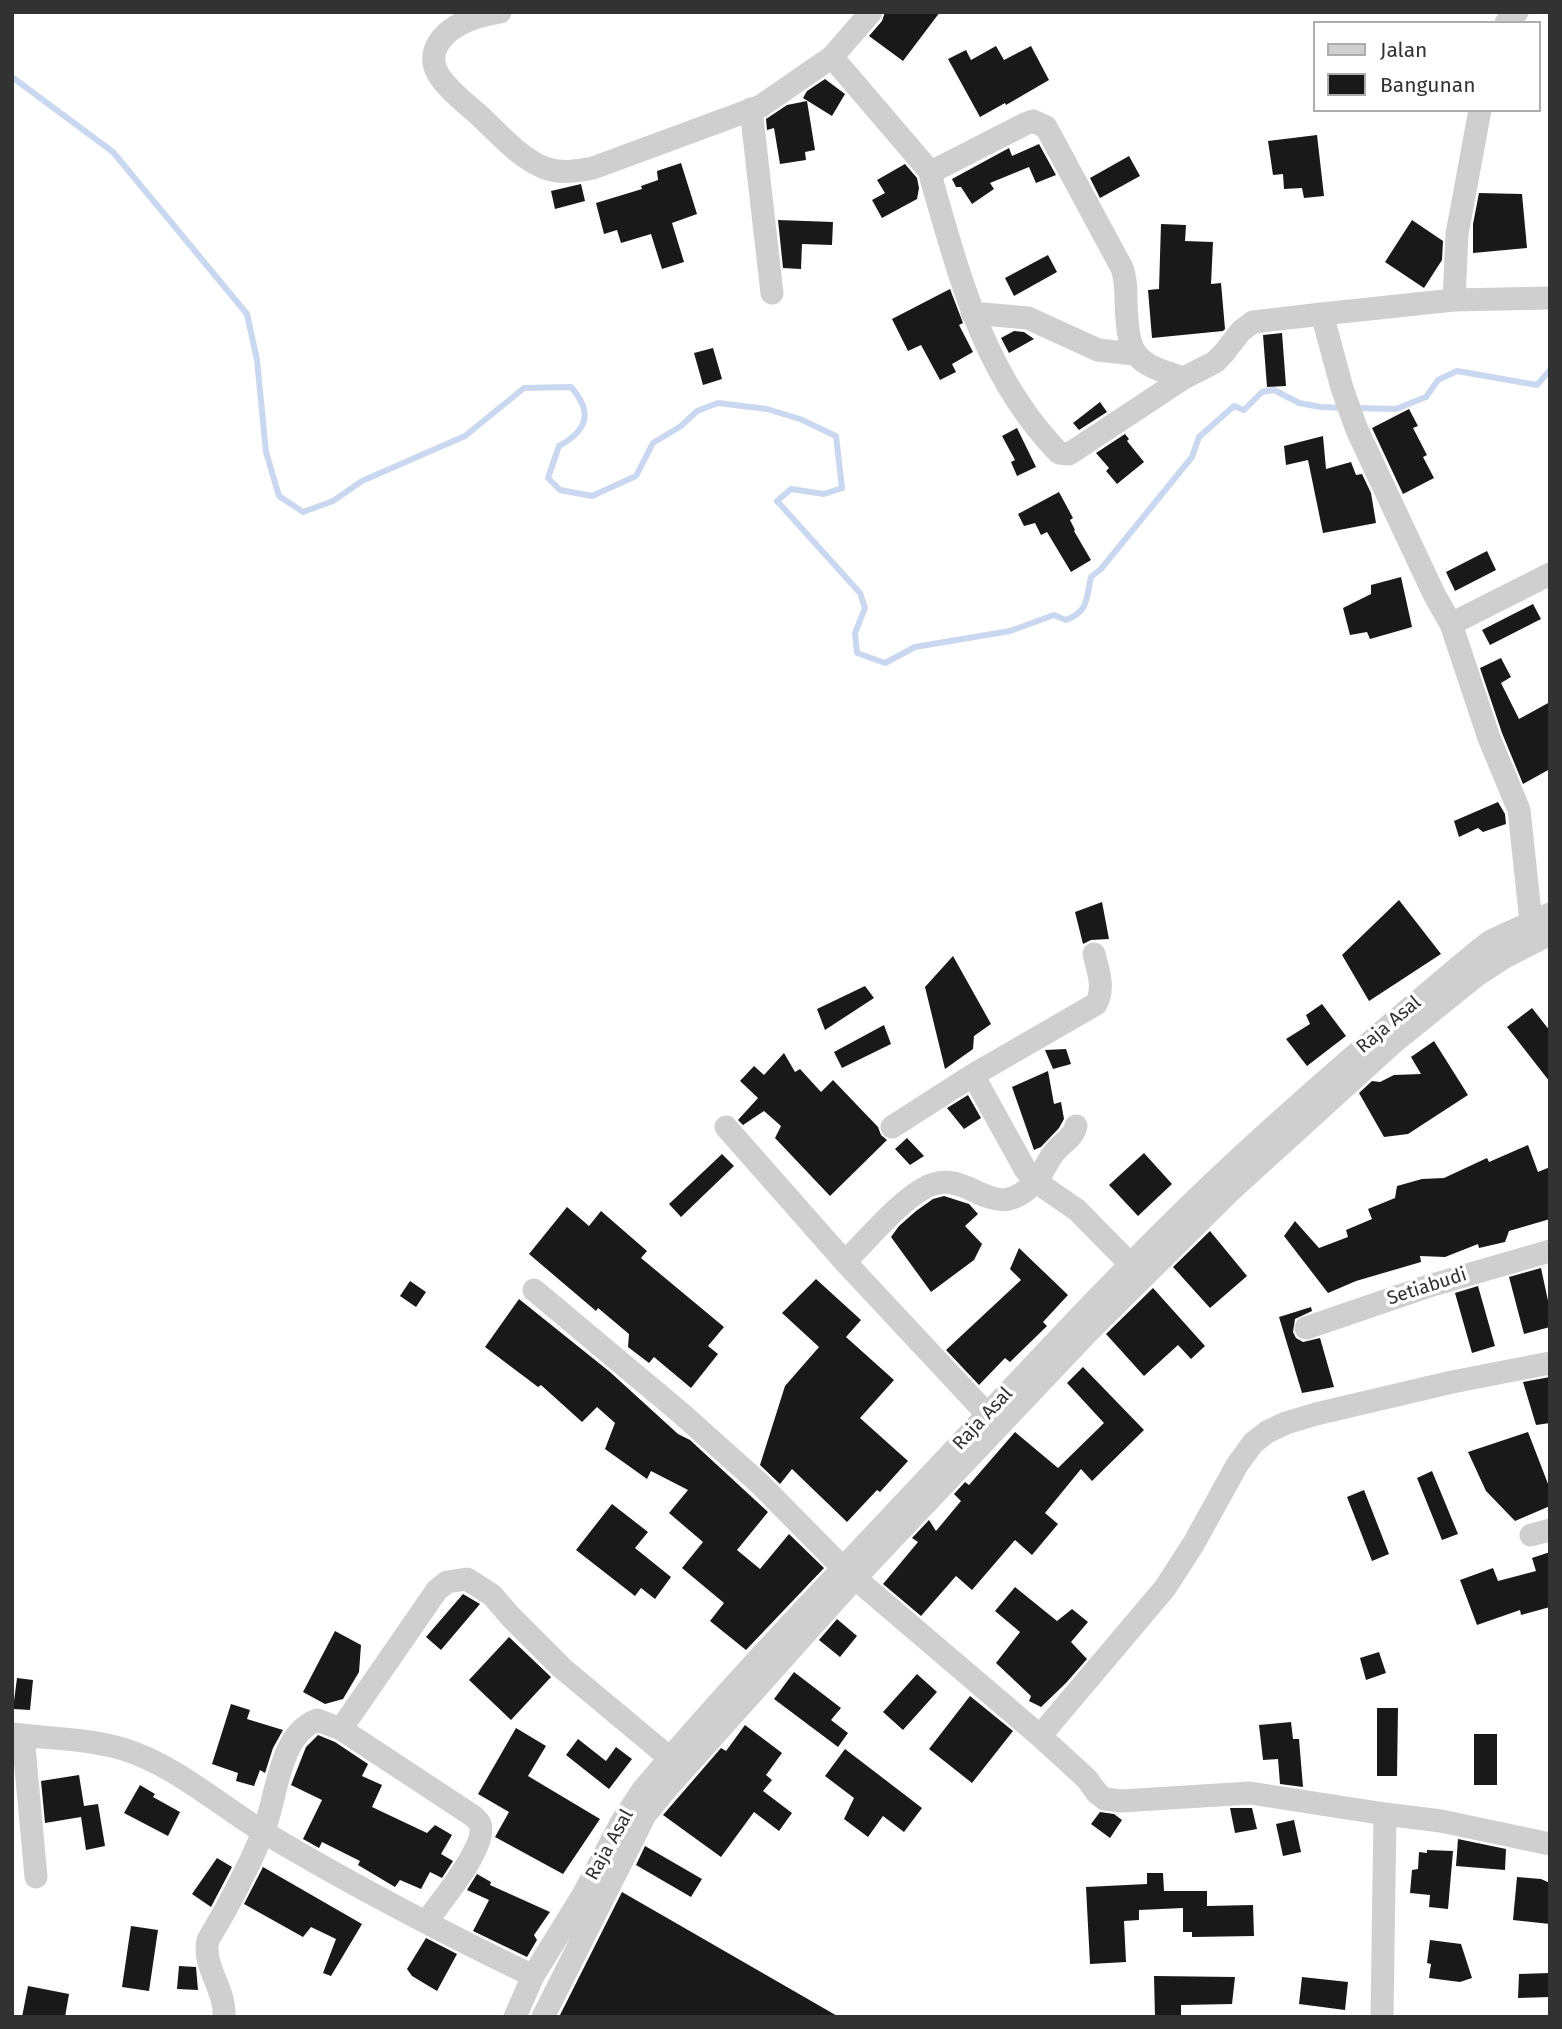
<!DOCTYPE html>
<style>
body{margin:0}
#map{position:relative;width:1562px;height:2029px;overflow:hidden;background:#fff;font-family:"Fira Sans",sans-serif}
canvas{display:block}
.frame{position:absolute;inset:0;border:14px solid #323232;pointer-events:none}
.legend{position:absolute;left:1313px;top:21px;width:228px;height:91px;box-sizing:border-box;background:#fff;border:2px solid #adadad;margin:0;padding:9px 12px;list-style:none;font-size:21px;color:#323232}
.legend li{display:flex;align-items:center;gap:14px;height:35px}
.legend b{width:35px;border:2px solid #adadad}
</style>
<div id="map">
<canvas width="1562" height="2029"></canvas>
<div class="frame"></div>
<ul class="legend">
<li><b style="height:9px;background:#cfcfcf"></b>Jalan</li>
<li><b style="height:19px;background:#191919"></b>Bangunan</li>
</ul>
</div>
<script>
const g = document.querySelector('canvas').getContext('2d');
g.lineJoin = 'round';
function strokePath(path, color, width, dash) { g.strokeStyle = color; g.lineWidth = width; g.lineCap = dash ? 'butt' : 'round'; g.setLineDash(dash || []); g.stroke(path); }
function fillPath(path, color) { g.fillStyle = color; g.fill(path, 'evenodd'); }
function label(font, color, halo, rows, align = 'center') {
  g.font = font + ' "Fira Sans",sans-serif'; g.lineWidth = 7; g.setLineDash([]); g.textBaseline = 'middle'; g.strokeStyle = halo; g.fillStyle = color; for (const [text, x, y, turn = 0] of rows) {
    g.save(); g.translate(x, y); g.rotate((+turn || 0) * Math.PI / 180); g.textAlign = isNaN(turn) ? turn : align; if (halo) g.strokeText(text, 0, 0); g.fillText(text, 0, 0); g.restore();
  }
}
strokePath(new Path2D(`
 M 12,77 L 113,152 L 247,314 L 257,360 L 266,452 L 279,496 L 303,512 L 333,501 L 362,481 L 465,436 L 524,388 L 571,387 C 593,412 588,430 559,446 L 548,478 L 560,490 L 592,496 L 636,476 L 653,443 L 681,426 L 697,411 L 718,403 L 767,409 L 800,419 L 836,436 L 842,488 L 824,494 L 791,489 L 777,501 L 860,593 L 865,608 L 855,633 L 857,653 L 885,663 L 915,647 L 1010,631 L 1054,615 L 1066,620 C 1089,611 1086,599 1091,577 L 1101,569 L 1192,457 L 1199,437 L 1234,406 L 1244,410 L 1262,392 L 1274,390 L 1299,403 L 1321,407 L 1345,408
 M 1356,408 L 1396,409 L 1426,397 L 1438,380 L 1457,371 L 1537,385 L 1550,370`), '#cad7f0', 6);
fillPath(new Path2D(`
 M 885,12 L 940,12 L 903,61 L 869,36 L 882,21 Z
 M 996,46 L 1004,60 L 1031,46 L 1049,80 L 1006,105 L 1005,103 L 980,117 L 948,59 L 966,50 L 971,60 Z
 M 825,79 L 845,94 L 832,116 L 803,98 L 807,91 Z
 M 807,101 L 815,150 L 805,152 L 806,160 L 780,164 L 774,128 L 767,130 L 766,119 L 787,105 Z
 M 1317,135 L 1324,196 L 1304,198 L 1302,188 L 1284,189 L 1283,174 L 1273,175 L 1268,141 Z
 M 1039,144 L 1056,175 L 1036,183 L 1029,167 L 990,183 L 994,189 L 972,204 L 961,187 L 956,187 L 952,179 L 1009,148 L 1012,156 Z
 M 1129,156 L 1140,176 L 1100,198 L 1090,178 Z
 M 681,163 L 697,214 L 672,223 L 684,262 L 662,269 L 651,234 L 621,243 L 617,230 L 604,234 L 596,203 L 642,189 L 641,186 L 658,180 L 657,171 Z
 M 905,164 L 917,178 L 919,188 L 917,199 L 882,218 L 872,200 L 885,193 L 877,180 Z
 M 581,184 L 585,201 L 555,209 L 551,191 Z
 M 1479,193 L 1522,194 L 1527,248 L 1473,253 L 1473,224 Z
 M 778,220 L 833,222 L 832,245 L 802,244 L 801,269 L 783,268 Z
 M 1412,220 L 1443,241 L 1442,260 L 1424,288 L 1385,262 Z
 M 1161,224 L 1186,225 L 1185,241 L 1213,242 L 1211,284 L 1221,283 L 1225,329 L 1223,331 L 1152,338 L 1148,290 L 1159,289 Z
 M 1048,255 L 1057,272 L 1014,296 L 1005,278 Z
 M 950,289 L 963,323 L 959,325 L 973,352 L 952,364 L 956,372 L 940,380 L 921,345 L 908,351 L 892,319 Z
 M 1014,331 L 1024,332 L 1034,339 L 1009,353 L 1001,338 Z
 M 1282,333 L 1286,386 L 1267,387 L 1263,335 Z
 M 713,348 L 722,379 L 703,385 L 694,353 Z
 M 1100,402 L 1107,412 L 1079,430 L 1073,423 Z
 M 1409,409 L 1418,426 L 1413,428 L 1427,455 L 1423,457 L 1434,478 L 1403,494 L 1372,428 Z
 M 1017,428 L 1036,467 L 1017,476 L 1011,462 L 1015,460 L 1002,436 Z
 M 1125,434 L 1129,439 L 1127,441 L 1144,462 L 1117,484 L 1106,471 L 1109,468 L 1096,453 Z
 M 1323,436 L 1326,469 L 1351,462 L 1356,475 L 1362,474 L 1371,493 L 1376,523 L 1323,533 L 1308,460 L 1286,465 L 1284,446 Z
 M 1059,492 L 1073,518 L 1070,520 L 1075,530 L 1074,531 L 1091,560 L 1071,572 L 1047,532 L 1041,535 L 1035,523 L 1024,526 L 1018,514 Z
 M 1487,551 L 1496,570 L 1455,591 L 1446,572 Z
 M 1401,577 L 1412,627 L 1370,639 L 1367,632 L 1350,635 L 1343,608 L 1371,594 L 1371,585 Z
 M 1533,604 L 1541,619 L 1490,645 L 1482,630 Z
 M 1501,658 L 1511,677 L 1501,683 L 1519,719 L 1550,702 L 1550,769 L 1523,784 L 1502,733 L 1480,668 Z
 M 1498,802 L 1505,814 L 1506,824 L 1483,832 L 1478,828 L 1459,837 L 1454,821 Z
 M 1399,900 L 1441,954 L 1369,1001 L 1342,955 Z
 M 1102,902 L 1109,939 L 1091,940 L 1083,944 L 1075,912 Z
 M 953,956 L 991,1024 L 974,1036 L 973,1049 L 945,1069 L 925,987 Z
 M 865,986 L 874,998 L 825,1030 L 817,1009 Z
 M 1322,1004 L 1346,1036 L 1307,1066 L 1286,1039 L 1310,1024 L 1306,1015 Z
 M 1532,1008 L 1550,1031 L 1550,1082 L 1507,1027 Z
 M 884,1025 L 891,1044 L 842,1068 L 834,1052 Z
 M 1434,1041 L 1468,1095 L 1408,1134 L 1384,1137 L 1359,1093 L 1372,1081 L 1380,1082 L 1394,1075 L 1421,1074 L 1411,1057 Z
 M 1066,1049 L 1071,1064 L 1053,1069 L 1045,1050 Z
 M 784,1053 L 795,1072 L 800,1069 L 821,1092 L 833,1080 L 878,1127 L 881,1135 L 887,1140 L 830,1196 L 775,1138 L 781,1126 L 764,1111 L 743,1125 L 738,1120 L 758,1098 L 740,1081 L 754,1066 L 764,1075 Z
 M 1048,1071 L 1054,1104 L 1061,1102 L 1064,1119 L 1059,1128 L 1041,1147 L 1034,1150 L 1012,1087 Z
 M 968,1095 L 981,1118 L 964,1129 L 947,1108 Z
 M 907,1138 L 924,1156 L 910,1165 L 895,1149 Z
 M 1528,1145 L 1538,1172 L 1550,1167 L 1550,1219 L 1509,1231 L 1505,1242 L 1479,1248 L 1478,1244 L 1445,1257 L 1420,1256 L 1421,1262 L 1356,1281 L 1328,1293 L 1284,1236 L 1295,1221 L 1319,1248 L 1348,1237 L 1346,1230 L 1372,1219 L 1368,1209 L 1395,1198 L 1397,1186 L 1422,1179 L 1444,1178 L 1487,1158 L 1489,1162 Z
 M 1144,1153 L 1172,1184 L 1138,1216 L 1109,1185 Z
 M 722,1154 L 734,1166 L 681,1217 L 669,1204 Z
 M 944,1196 L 969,1204 L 978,1214 L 965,1226 L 982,1244 L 974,1260 L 931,1292 L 891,1237 L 899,1226 L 916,1211 L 933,1199 Z
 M 567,1207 L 589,1226 L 601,1211 L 647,1251 L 641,1258 L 724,1327 L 708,1346 L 718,1354 L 691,1388 L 654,1357 L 649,1363 L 628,1347 L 629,1334 L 598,1308 L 596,1311 L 529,1254 Z
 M 1210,1231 L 1247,1276 L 1210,1308 L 1173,1267 Z
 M 1019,1248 L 1068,1295 L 1043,1322 L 1047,1326 L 1010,1362 L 1005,1358 L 979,1385 L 946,1350 L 1021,1280 L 1010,1269 Z
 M 1541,1268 L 1550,1310 L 1550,1327 L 1524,1334 L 1509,1277 Z
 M 816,1279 L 861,1320 L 846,1337 L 894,1380 L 860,1418 L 908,1461 L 880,1492 L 877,1490 L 847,1522 L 792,1469 L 780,1484 L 760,1465 L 785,1386 L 819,1347 L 782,1313 Z
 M 410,1281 L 426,1292 L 416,1307 L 400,1296 Z
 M 1478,1286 L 1495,1346 L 1472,1353 L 1455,1293 Z
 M 1153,1288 L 1205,1346 L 1191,1359 L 1178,1345 L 1144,1376 L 1106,1334 Z
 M 519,1299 L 610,1372 L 678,1434 L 690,1440 L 768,1512 L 737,1550 L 760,1569 L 789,1534 L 824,1568 L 746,1650 L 710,1621 L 724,1603 L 682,1568 L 703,1542 L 669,1513 L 688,1490 L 651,1471 L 647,1479 L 605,1449 L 615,1423 L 597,1407 L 582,1422 L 541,1385 L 538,1387 L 485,1347 Z
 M 1311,1307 L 1312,1311 L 1295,1319 L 1293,1332 L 1296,1338 L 1303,1342 L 1320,1338 L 1334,1387 L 1302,1393 L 1279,1317 Z
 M 1083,1367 L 1144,1430 L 1092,1481 L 1081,1469 L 1045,1513 L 1058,1524 L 1032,1555 L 1015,1540 L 972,1590 L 956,1576 L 921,1616 L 883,1584 L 918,1542 L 912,1538 L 929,1520 L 936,1531 L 961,1501 L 954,1494 L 965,1482 L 969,1485 L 1015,1432 L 1058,1468 L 1104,1423 L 1067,1383 Z
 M 1550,1377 L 1550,1423 L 1536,1425 L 1523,1382 Z
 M 1528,1432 L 1550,1489 L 1550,1506 L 1515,1521 L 1486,1491 L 1468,1452 Z
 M 1432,1471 L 1458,1534 L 1442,1540 L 1417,1478 Z
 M 1364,1490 L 1389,1554 L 1372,1561 L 1347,1497 Z
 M 612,1504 L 648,1532 L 635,1548 L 671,1577 L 655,1599 L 641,1588 L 635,1596 L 576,1550 Z
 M 1550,1552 L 1550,1607 L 1521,1615 L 1520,1610 L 1477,1625 L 1460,1580 L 1493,1568 L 1498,1581 L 1536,1571 L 1532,1558 Z
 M 1015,1587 L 1057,1621 L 1072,1609 L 1088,1622 L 1071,1642 L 1087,1659 L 1066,1683 L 1041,1707 L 1029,1701 L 1031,1696 L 996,1663 L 1020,1632 L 995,1611 Z
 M 463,1594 L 480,1604 L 441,1650 L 426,1637 Z
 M 837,1619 L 857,1636 L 840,1657 L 819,1640 Z
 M 335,1631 L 361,1645 L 359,1672 L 343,1699 L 325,1704 L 303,1692 Z
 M 509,1637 L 551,1677 L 511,1720 L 469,1680 Z
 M 1379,1652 L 1386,1673 L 1366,1680 L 1360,1658 Z
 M 794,1672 L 841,1708 L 831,1720 L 848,1733 L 838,1747 L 774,1699 Z
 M 917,1674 L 937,1692 L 903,1730 L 883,1712 Z
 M 17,1678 L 33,1680 L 30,1710 L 13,1709 Z
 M 970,1696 L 1013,1731 L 972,1783 L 929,1749 Z
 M 231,1704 L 250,1710 L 247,1719 L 283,1730 L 273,1748 L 265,1773 L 260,1770 L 254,1786 L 236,1781 L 238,1773 L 212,1764 Z
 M 1377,1708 L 1398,1708 L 1397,1776 L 1377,1776 Z
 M 1291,1722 L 1293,1739 L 1299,1739 L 1303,1787 L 1280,1784 L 1278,1759 L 1263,1760 L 1259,1725 Z
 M 745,1725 L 782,1753 L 766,1775 L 772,1780 L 763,1791 L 792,1813 L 779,1831 L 754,1812 L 721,1857 L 663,1815 L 721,1748 L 726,1751 Z
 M 516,1728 L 546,1746 L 528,1776 L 600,1819 L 563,1874 L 495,1837 L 509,1812 L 478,1794 Z
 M 1474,1734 L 1497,1734 L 1497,1785 L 1474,1785 Z
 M 318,1735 L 335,1742 L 368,1764 L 362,1776 L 382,1785 L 372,1807 L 427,1833 L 435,1825 L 452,1835 L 441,1854 L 453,1861 L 442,1878 L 430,1872 L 421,1889 L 400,1880 L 395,1887 L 358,1865 L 360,1861 L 322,1842 L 319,1848 L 303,1839 L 322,1800 L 291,1785 L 306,1747 Z
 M 578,1739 L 606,1761 L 616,1747 L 632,1759 L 609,1789 L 566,1755 Z
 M 845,1749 L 922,1808 L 904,1832 L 883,1816 L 868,1837 L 844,1819 L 854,1798 L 825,1776 Z
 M 79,1775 L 84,1806 L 98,1804 L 105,1846 L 86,1850 L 81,1817 L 45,1823 L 41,1781 Z
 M 140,1785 L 155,1794 L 153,1797 L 180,1812 L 168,1836 L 124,1813 Z
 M 1230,1808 L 1252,1808 L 1257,1829 L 1235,1833 Z
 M 1100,1812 L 1114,1814 L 1122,1820 L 1110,1838 L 1091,1824 Z
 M 1294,1820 L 1301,1852 L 1283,1856 L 1276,1824 Z
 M 1458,1839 L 1506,1849 L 1505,1870 L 1456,1866 Z
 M 645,1846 L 702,1879 L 691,1897 L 636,1865 Z
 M 1427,1850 L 1453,1851 L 1448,1909 L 1429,1907 L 1430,1895 L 1410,1893 L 1412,1870 L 1418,1869 L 1419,1852 L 1427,1853 Z
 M 217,1858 L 232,1867 L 211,1907 L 192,1894 Z
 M 263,1867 L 362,1924 L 331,1976 L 323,1973 L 336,1939 L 311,1927 L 303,1937 L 244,1904 Z
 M 1147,1873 L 1163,1873 L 1164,1891 L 1207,1891 L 1207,1906 L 1253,1905 L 1254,1936 L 1192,1937 L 1192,1932 L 1183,1932 L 1183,1908 L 1139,1910 L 1139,1920 L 1124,1921 L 1126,1962 L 1090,1964 L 1086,1887 L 1147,1884 Z
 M 477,1874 L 491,1882 L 490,1885 L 550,1912 L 534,1935 L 537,1940 L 527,1957 L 473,1931 L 489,1900 L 467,1890 Z
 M 1517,1877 L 1541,1879 L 1550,1883 L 1550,1924 L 1513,1920 Z
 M 622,1892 L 839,2017 L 559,2017 Z
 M 131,1926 L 158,1930 L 149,1991 L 122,1987 Z
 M 426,1938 L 457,1954 L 437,1991 L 412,1976 L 407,1969 Z
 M 1430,1940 L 1461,1944 L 1472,1978 L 1460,1982 L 1429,1978 L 1431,1964 L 1427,1963 Z
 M 179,1966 L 196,1967 L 198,1990 L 177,1989 Z
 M 1550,1973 L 1550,1997 L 1518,1998 L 1519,1974 Z
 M 1154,1976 L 1235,1977 L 1232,2004 L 1181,2005 L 1181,2017 L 1155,2017 Z
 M 1302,1977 L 1348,1982 L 1345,2010 L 1299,2004 Z
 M 28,1986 L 69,1994 L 65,2017 L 52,2015 L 50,2017 L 22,2017 Z`), '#191919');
strokePath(new Path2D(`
 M 500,12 C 490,14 478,16 469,20 C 446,29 422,51 440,77 C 450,92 468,105 482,118 C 501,136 520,158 545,168 C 561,174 577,171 593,168 L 761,106 L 832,57
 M 871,12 L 832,57 L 932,174 L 931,178 C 960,278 984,376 1059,453 L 1069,454 L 1184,378 L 1215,362 L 1223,354 L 1241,331 L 1253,322 L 1322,314
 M 1506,23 L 1517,12
 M 751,109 L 772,293
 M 932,174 L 939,168 L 1025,124 L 1033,121 L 1046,127 L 1122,268 C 1126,279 1126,289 1126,301 C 1128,355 1132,363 1184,378
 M 1454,300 L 1457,234 L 1480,110
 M 972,313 L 1028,318 L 1098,350 L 1134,354
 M 1451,624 L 1550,574
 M 1531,922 L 1519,810 L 1489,738 L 1451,624 L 1434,594 L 1357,430 L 1342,388 L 1322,314 L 1454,300 L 1550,298
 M 1094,954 C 1098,970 1105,988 1096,1004 L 973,1075 L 1025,1169 L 1035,1181 L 1077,1210 L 1141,1275
 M 726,1127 L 845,1262 L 987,1414
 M 892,1127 L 973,1075
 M 845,1262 C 867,1240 901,1199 928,1186 C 972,1167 992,1229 1036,1181 C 1043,1173 1047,1162 1053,1154 C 1061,1143 1073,1139 1076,1126
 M 534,1290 L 682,1414 L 759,1483 L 842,1567 L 1040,1736 L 1087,1779 L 1097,1793 L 1105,1799 L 1121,1801 L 1250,1793 L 1385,1814
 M 1306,1328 L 1429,1286 L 1550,1251
 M 1531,1535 L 1550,1530
 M 341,1729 L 437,1590 L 447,1582 L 467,1579 L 492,1595 L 510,1616 L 562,1668 L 671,1759
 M 12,1734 C 50,1739 86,1738 123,1749 C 175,1765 219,1805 265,1833 C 352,1885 442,1932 533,1976
 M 23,1736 L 36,1877
 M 1040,1736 L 1165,1588 L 1194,1543 L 1237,1465 L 1253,1443 L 1267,1432 L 1286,1423 L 1316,1414 L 1452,1382 L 1550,1363
 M 224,2017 C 226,1989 202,1967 208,1940 C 228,1907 248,1868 263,1833 C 277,1799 278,1735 317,1720 L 341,1729 L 473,1816 C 475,1818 479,1821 480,1824 C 488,1846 440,1902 427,1921
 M 515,2017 L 533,1976 L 583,1895 L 621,1823 L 642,1791 C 733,1683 831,1581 928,1478 C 1023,1377 1117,1274 1218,1178 C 1302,1099 1390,1024 1479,950 L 1491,941 L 1550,914
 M 543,2017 L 645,1815 L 666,1789 L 855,1578 L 1087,1333 L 1228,1193 L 1394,1042 L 1477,975 L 1503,958 L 1550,934
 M 1382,2017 L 1385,1814 L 1441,1821 L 1550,1844`), '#cfcfcf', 23);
label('19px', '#323232', '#fff', [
 ["Raja Asal",1389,1025,-40],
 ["Setiabudi",1427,1287,-18],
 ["Raja Asal",983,1419,-47],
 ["Raja Asal",610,1845,-61]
]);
</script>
